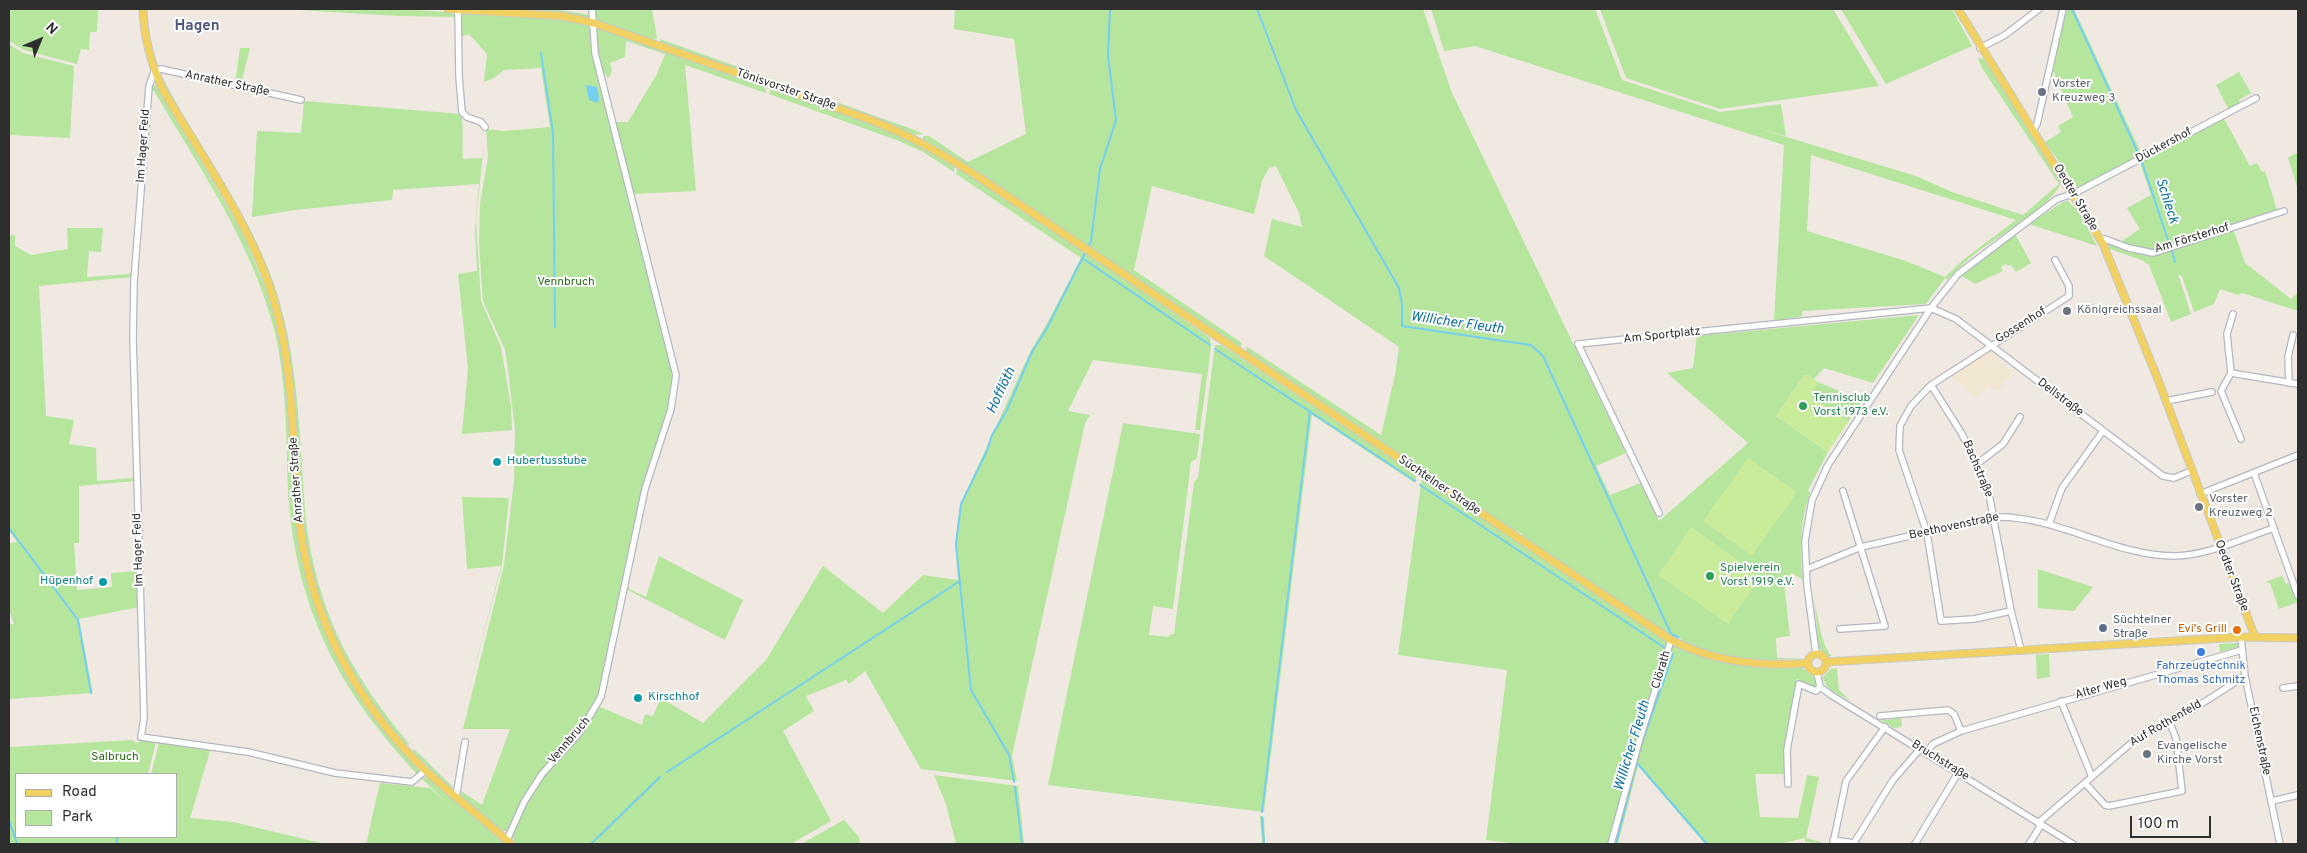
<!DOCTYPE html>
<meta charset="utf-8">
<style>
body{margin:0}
#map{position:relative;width:2307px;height:853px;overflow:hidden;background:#efe9e1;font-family:Overpass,sans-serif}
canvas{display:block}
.frame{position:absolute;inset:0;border:10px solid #2e2e2e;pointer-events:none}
.legend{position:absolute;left:15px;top:773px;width:162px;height:65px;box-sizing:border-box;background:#fff;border:1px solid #ababab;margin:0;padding:6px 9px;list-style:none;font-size:15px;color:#2e2e2e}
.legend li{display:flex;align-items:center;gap:10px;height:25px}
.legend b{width:25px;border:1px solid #ababab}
.north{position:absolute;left:15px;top:15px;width:50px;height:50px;-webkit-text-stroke:4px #fff;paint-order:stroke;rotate:45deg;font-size:14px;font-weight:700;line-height:20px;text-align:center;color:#2e2e2e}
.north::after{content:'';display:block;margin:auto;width:18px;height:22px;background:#2e2e2e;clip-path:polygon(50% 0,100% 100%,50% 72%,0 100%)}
.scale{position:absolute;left:2130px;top:816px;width:81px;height:22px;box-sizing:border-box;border:2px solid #2e2e2e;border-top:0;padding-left:6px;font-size:15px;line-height:18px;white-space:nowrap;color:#2e2e2e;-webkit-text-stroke:4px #fff;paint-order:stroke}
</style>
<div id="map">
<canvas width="2307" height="853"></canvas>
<div class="frame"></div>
<ul class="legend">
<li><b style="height:6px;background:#f2d163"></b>Road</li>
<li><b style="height:14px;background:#b6e59e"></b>Park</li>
</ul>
<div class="north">N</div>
<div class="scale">100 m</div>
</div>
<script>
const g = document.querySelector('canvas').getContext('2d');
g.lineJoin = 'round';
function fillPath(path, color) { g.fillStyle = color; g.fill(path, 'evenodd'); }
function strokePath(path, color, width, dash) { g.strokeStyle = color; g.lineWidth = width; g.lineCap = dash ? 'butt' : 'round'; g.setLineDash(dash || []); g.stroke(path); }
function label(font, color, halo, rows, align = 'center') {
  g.font = font + ' Overpass,sans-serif'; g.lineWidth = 4; g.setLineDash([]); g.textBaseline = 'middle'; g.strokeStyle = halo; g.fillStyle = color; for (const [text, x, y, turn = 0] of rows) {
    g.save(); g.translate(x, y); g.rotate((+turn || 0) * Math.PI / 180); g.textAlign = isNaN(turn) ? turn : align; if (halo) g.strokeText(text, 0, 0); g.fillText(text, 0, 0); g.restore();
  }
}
fillPath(new Path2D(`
 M 1988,349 L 1999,355 L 1996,360 L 2013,372 L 1997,392 L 1988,385 L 1978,398 L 1949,375 Z`), '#f0e6d1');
fillPath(new Path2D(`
 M 9,9 L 98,9 L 97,30 L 96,32 L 90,32 L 89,50 L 81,49 L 77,64 L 24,50 L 9,41 Z
 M 282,9 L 393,9 L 450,12 L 456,17 L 399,16 Z
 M 498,9 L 555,9 L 590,15 L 588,18 L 553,12 Z
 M 593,9 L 652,9 L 657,38 L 654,40 L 597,21 Z
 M 955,9 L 1423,9 L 1452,93 L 1626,453 L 1596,466 L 1610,495 L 1641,483 L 1659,521 L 1748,443 L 1667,373 L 1693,368 L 1697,336 L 1919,315 L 1873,383 L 1824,368 L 1814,379 L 1808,375 L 1804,375 L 1776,416 L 1828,452 L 1808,490 L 1810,493 C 1800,522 1799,550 1803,580 L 1792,573 L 1784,583 L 1790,636 L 1776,638 L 1777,658 L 1804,658 L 1755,661 L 1720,657 L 1682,642 L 1681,639 L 1675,637 L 1674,639 L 1523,539 L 1522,534 L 1517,531 L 1513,532 L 1247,353 L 1246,346 L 1381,435 L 1395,375 L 1399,347 L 1264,256 L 1272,219 L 1302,227 L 1299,213 L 1276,166 L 1269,168 L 1262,181 L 1254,214 L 1152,186 L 1134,270 L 1242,343 L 1240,347 L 1087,253 L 1206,335 L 1210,338 L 1211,347 L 1200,430 L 1195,430 L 1202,374 L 1093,360 L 1068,411 L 1090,415 L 1085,423 L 1012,756 L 1017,781 L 921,769 L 865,671 L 849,684 L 846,680 L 806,696 L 814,711 L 783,731 L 831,821 L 791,844 L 516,844 L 512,837 L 515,829 L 511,827 L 508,831 L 501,831 L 461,797 L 461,791 L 482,805 L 510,729 L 463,729 L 504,565 L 514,480 L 515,430 L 508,370 L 505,350 L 483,301 L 479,244 L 480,204 L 488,156 L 486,129 L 503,131 L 550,127 L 541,68 L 504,70 L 494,78 L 484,82 L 487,54 L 469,34 L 461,37 L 462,15 L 464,13 L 553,17 L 585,23 L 592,31 L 674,374 L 668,408 L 660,434 L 598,706 L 642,725 L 645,714 L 653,716 L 661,698 L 703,723 L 766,660 L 823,566 L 883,613 L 923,575 L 958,580 L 955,543 L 960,505 L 1031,350 L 1045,327 L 1081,258 L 956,174 L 958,167 L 1086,246 L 948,154 L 922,139 L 924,136 L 929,136 L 968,162 L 1026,134 L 1014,39 L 954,29 Z
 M 1431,9 L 1595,9 L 1622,80 L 1720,112 L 1781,104 L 1786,136 L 1750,126 L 1916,176 L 1952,192 L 2023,215 L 2059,184 L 1982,68 L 1978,58 L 1984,59 L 2059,177 L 2061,183 C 2051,206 1997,237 1976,253 C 1966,261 1956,270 1947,280 L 1945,278 L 1926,304 L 1802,311 L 1802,316 L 1774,321 L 1784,145 L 1475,46 L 1444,51 ZM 1811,155 L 2016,220 L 1964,259 L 1945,277 L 1906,261 L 1807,231 Z
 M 1600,9 L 1833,9 L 1879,86 L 1720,109 L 1626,78 Z
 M 1841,9 L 1952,9 L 1972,46 L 1886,84 Z
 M 2065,9 L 2074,9 L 2142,155 L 2078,188 L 2045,142 L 2061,132 L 2058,126 L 2073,117 L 2052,68 Z
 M 601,28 L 765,86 L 766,93 L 685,65 L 696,191 L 633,194 L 615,122 L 628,122 L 657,74 L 665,54 L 626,41 L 625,57 L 610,63 L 612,70 L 609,78 C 597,69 598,47 596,33 L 597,29 Z
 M 660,39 L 912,129 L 923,134 L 913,135 L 874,118 L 661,43 Z
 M 9,44 L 23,53 L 74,66 L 70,138 L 9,135 Z
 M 240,48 L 250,48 L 241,85 L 235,84 Z
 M 2239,72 L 2251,93 L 2239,100 L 2241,104 L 2229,110 L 2216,85 Z
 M 161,75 C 197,144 246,207 273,281 C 300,358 299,440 306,521 C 318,614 351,674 410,745 L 404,744 C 393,730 382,717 371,703 C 334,653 311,588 303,527 C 296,472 299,416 291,361 C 287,333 279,307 270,280 L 160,80 Z
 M 152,84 L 157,86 L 243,233 L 271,301 L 286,366 L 298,529 L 338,657 L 419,768 L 418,775 C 339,691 295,608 288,490 C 286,438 287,384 275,333 C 253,244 200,169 154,91 L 150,90 Z
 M 771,88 L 897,133 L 955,165 L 954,172 L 923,152 L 899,141 L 769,94 Z
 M 304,101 L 461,114 C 464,121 462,149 463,159 L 483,158 L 484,143 L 476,221 L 481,301 L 501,347 L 511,406 L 512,430 L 462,434 L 468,368 L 458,274 L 477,271 L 475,230 L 479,184 L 393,190 L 392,200 L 295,210 L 252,217 L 257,131 L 301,133 Z
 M 2223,117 L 2250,166 L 2257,163 L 2262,172 L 2265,171 L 2277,210 L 2212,230 L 2153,251 L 2124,244 L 2122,241 L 2140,229 L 2127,208 L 2151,195 L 2140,163 L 2144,161 L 2144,159 Z
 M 2298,152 L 2298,190 L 2288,158 Z
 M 2068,201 L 2079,212 L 2097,246 L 2029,224 L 2063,202 Z
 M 67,228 L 103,228 L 101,252 L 89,251 L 87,277 L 129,274 L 132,271 L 132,277 L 39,286 L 46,416 L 74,420 L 69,444 L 96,448 L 97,481 L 132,478 L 135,475 L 135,481 L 79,486 L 79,543 L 74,543 L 77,590 L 112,587 L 111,573 L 138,571 L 139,607 L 79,619 L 93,693 L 9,699 L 9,625 L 14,624 L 9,610 L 9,543 L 17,542 L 9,531 L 9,236 L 15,235 L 15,246 L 31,255 L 68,249 Z
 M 2233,228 L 2245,263 L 2291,299 L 2298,293 L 2298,311 L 2242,293 L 2238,295 L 2220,289 L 2214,304 L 2194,312 L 2182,276 L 2178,274 L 2191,314 L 2171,322 L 2149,265 L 2145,263 L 2144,261 L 2110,249 L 2108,244 L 2145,253 Z
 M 2015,234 L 2031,263 L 2016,272 L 2011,265 L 2008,266 L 2006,264 L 2001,267 L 2003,271 L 1975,284 L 1962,276 Z
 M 1215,345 L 1221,345 L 1417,474 L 1415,483 L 1312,415 L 1264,812 L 1048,785 L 1123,423 L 1200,434 L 1197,458 L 1191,462 L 1173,609 L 1153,606 L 1149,635 L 1169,637 L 1170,634 L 1174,634 L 1194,482 L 1198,478 Z
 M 1818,382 L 1844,393 L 1863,398 L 1848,422 L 1808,395 Z
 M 1422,477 L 1666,641 L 1666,650 L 1609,844 L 1520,844 L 1486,840 L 1507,670 L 1398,655 Z
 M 462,497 L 509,498 L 502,565 L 462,716 L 501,566 L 467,569 Z
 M 659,556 L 743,600 L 725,640 L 626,589 L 627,584 L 629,589 L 646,597 Z
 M 2038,569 L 2087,585 L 2093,587 L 2074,611 L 2038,608 Z
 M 2282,576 L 2286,584 L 2292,582 L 2298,602 L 2279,609 L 2270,583 L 2265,582 Z
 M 1814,599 C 1817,612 1822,649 1832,656 L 1828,656 L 1819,648 Z
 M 2238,643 L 2239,647 L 2220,652 L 2219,644 Z
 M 1673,645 C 1694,655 1717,663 1740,665 C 1759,666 1784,662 1802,668 C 1810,671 1815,677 1817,684 L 1814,687 L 1797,679 L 1795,682 L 1798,685 L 1785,774 L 1755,774 L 1760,817 L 1798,818 L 1807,775 L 1819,777 L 1806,838 L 1827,844 L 1830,842 L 1829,844 L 1805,842 L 1805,838 L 1779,844 L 1705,844 L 1638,766 L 1618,844 L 1614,844 L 1638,750 Z
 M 2049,654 L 2050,677 L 2037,679 L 2036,655 Z
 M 1837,668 L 1839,690 L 1850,700 C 1837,694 1826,691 1823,677 L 1831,669 Z
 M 1884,716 L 1886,720 L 1901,718 L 1902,727 L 1893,728 L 1877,717 Z
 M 133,740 L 136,743 L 143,740 L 156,742 L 148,774 L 16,774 L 16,837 L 176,837 L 176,774 L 151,774 L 159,743 L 211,748 L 190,818 L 233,822 L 325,844 L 9,844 L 9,747 Z
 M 414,749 L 453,787 L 448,786 L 412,752 Z
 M 934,775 L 1018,786 L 1024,844 L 956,844 L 946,804 Z
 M 427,777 L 430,778 L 507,844 L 366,844 L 380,783 L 430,788 L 446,802 L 421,778 Z
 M 1260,816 L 1264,817 L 1265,844 L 1262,844 Z
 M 844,820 L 859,837 L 860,844 L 801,844 Z`), '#b6e59e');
fillPath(new Path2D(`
 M 1804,375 L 1808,375 L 1818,382 L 1809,396 L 1848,422 L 1828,452 L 1776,416 Z
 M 1748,458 L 1797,492 L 1752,556 L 1703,521 Z
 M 1691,527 L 1761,577 L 1728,624 L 1658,575 Z`), '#c9ec9a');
fillPath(new Path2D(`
 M 586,85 L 597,87 L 599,98 L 598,103 L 589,100 Z`), '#75cff0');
strokePath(new Path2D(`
 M 1257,9 L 1296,110 L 1399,288 L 1402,304 L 1402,326 L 1531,345 L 1543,356 L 1671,634 L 1678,637
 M 2072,9 L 2139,155
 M 541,53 L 553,133 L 555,327
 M 2142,162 L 2170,246
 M 1088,247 L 1091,241 L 1100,169 L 1116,120 L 1108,56 L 1110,9
 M 2172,251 L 2175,262
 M 1082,258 L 1210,345
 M 1215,349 L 1415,481
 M 1420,485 L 1665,648
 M 9,528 L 78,620 L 91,693
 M 1637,763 L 1707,844
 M 667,772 L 960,581
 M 1014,782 L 1009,755 L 971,690 L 956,545 L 961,504 L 987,451 L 992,435 L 1006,412 L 1032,352 L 1047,328 L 1086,251
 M 1015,787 L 1022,844
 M 1262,812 L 1310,411
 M 1262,817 L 1264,844
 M 9,820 L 17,844
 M 116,844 L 117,837
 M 591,844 L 660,777
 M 1616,844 L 1641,746 L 1673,654`), '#75cff0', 2);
const minor = new Path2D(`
 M 458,9 L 459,76 L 462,112 L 467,117 L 481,122 L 485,127
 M 1980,48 L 2005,35 L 2039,9
 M 301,100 L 161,69 L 154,72 L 149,86 L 134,281 L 133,339 L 144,717 L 141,737 L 248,752 L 335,773 L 412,782 L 426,770
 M 2033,131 L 2037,124 L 2063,9
 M 2100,239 L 2105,239 L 2129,248 L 2153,253 L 2284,211
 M 2233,314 L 2227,334 L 2231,373 L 2221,391 L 2241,439
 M 2231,373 L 2298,384
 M 2289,383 L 2288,357 L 2293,335
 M 1931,385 L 1962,434 L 1989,494 L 2011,611 L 2021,650
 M 2166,401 L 2212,392
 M 1977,464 L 2003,444 L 2020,417
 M 2254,473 L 2298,596
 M 2200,494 L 2298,455
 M 1659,513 L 1578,344 L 1931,308 L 1956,319 L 2163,476 L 2174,478 L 2191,471
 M 2049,524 L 2062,488 L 2103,431
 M 1807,569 L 1861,547 L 1994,517 C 2058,515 2112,556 2175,556 C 2206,556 2244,538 2274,528
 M 2011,611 L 1974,619 L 1941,621 L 1927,533 L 1899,450 L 1900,426 L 1911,406 L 1931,385 L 2069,296 L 2069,286 L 2055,260
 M 1840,629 L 1885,626 L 1843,491
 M 2241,637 L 2245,676 L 2280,844
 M 1816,654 L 1807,585 L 1805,541 L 1812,500 L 1828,465 L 1931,308 L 1958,274 L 2057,199 L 2073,194 L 2256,98
 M 1817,672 L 1820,687 L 1831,695 L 2073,844
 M 2283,688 L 2298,686
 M 2061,701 L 2092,777
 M 1880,716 L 1948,710 L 1954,714 L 1961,731
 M 1926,753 L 1933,744 L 1961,731 L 2242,650
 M 2085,783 L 2105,805 L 2109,806 L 2182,791 L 2176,738 L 2169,721
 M 1788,784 L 1787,750 L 1799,684 L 1816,691 L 1820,687
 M 456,797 L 465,742
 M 2272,801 L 2298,795
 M 2038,823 L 2136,739 L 2195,708 L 2245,676
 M 507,840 L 524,802 L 542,774 L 580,732 L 601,697 L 645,489 L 671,409 L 676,375 L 595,53 L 592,9
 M 1833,840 L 1854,843 L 1893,780 L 1920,749
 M 1611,844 L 1640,738 L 1671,640
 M 1833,844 L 1846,781 L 1885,727
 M 1915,844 L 1958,773
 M 2029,844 L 2041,825`);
const major = new Path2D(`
 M 143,9 C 144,38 151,64 163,90 C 202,157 257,233 276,308 C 296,383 291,451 300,526 C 311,619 359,707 426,771 C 454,797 484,819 511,844
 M 448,9 L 562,16 L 594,23 L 871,120 C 911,136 947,156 983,180 L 1671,640 C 1714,662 1761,667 1808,663
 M 1958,9 L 2103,244 L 2157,377 L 2255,637
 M1808 663a9 9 0 1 1 18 0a9 9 0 1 1-18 0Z
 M 1826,662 L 2241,637 L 2298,638`);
strokePath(minor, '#b4b7c1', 8);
strokePath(major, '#c9c9c9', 9);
strokePath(minor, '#fff', 5.5);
strokePath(major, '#f2d163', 7);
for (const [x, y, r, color] of [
 [2042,92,5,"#6b7280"],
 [2067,311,5,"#6b7280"],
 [1803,406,5,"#2e9e5b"],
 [497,462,5,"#0f9aa8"],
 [2199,507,5,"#6b7280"],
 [1710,576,5,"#2e9e5b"],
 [103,582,5,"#0f9aa8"],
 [2103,628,5,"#5c6f8a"],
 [2237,630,5,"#e8710a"],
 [2201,652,5,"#3f7fe0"],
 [638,698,5,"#0f9aa8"],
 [2147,754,5,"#6b7280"]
]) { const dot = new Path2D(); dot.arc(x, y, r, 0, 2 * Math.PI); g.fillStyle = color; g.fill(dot); strokePath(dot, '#fff', 2); }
label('12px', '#2e2e2e', '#fff', [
 ["Anrather Straße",227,84,12],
 ["Tönisvorster Straße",786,90,19],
 ["Im Hager Feld",144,146,-86],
 ["Dückershof",2164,146,-28],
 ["Oedter Straße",2075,198,59],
 ["Am Försterhof",2192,239,-17],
 ["Gossenhof",2021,326,-32],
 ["Am Sportplatz",1662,336,-6],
 ["Dellstraße",2060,398,37],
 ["Bachstraße",1977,469,67],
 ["Anrather Straße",297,480,-94],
 ["Süchtelner Straße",1439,486,34],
 ["Beethovenstraße",1954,527,-12],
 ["Im Hager Feld",139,550,-92],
 ["Oedter Straße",2231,576,69],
 ["Clörath",1662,670,-73],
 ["Alter Weg",2101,689,-16],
 ["Auf Rothenfeld",2166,724,-30],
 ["Vennbruch",570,741,-50],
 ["Eichenstraße",2259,741,78],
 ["Bruchstraße",1940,761,32]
]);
label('12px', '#5b616d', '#fff', [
 ["Vorster",2052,85],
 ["Kreuzweg 3",2052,99],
 ["Königreichssaal",2077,311],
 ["Vorster",2209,500],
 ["Kreuzweg 2",2209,514],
 ["Evangelische",2157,747],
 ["Kirche Vorst",2157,761]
], 'left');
label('12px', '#2c6e1b', '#fff', [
 ["Vennbruch",566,283],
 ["Salbruch",115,758]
]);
label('12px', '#27864d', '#fff', [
 ["Tennisclub",1813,399],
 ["Vorst 1973 e.V.",1813,413],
 ["Spielverein",1720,569],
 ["Vorst 1919 e.V.",1720,583]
], 'left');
label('12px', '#0d838f', '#fff', [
 ["Hubertusstube",507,462],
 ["Hüpenhof",93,582,"right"],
 ["Kirschhof",648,698]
], 'left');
label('12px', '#4e5e75', '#fff', [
 ["Süchtelner",2113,621],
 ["Straße",2113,635]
], 'left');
label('12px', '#c56008', '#fff', [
 ["Evi's Grill",2227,630]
], 'right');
label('12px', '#366cbe', '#fff', [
 ["Fahrzeugtechnik",2201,667],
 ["Thomas Schmitz",2201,681]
]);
label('italic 14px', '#0d6fa3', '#fff', [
 ["Schleck",2166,201,72],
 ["Willicher Fleuth",1457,324,8],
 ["Hofflöth",1002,391,-65],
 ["Willicher Fleuth",1633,746,-73]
]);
label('bold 15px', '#4d5680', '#fff', [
 ["Hagen",197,27]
]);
</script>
